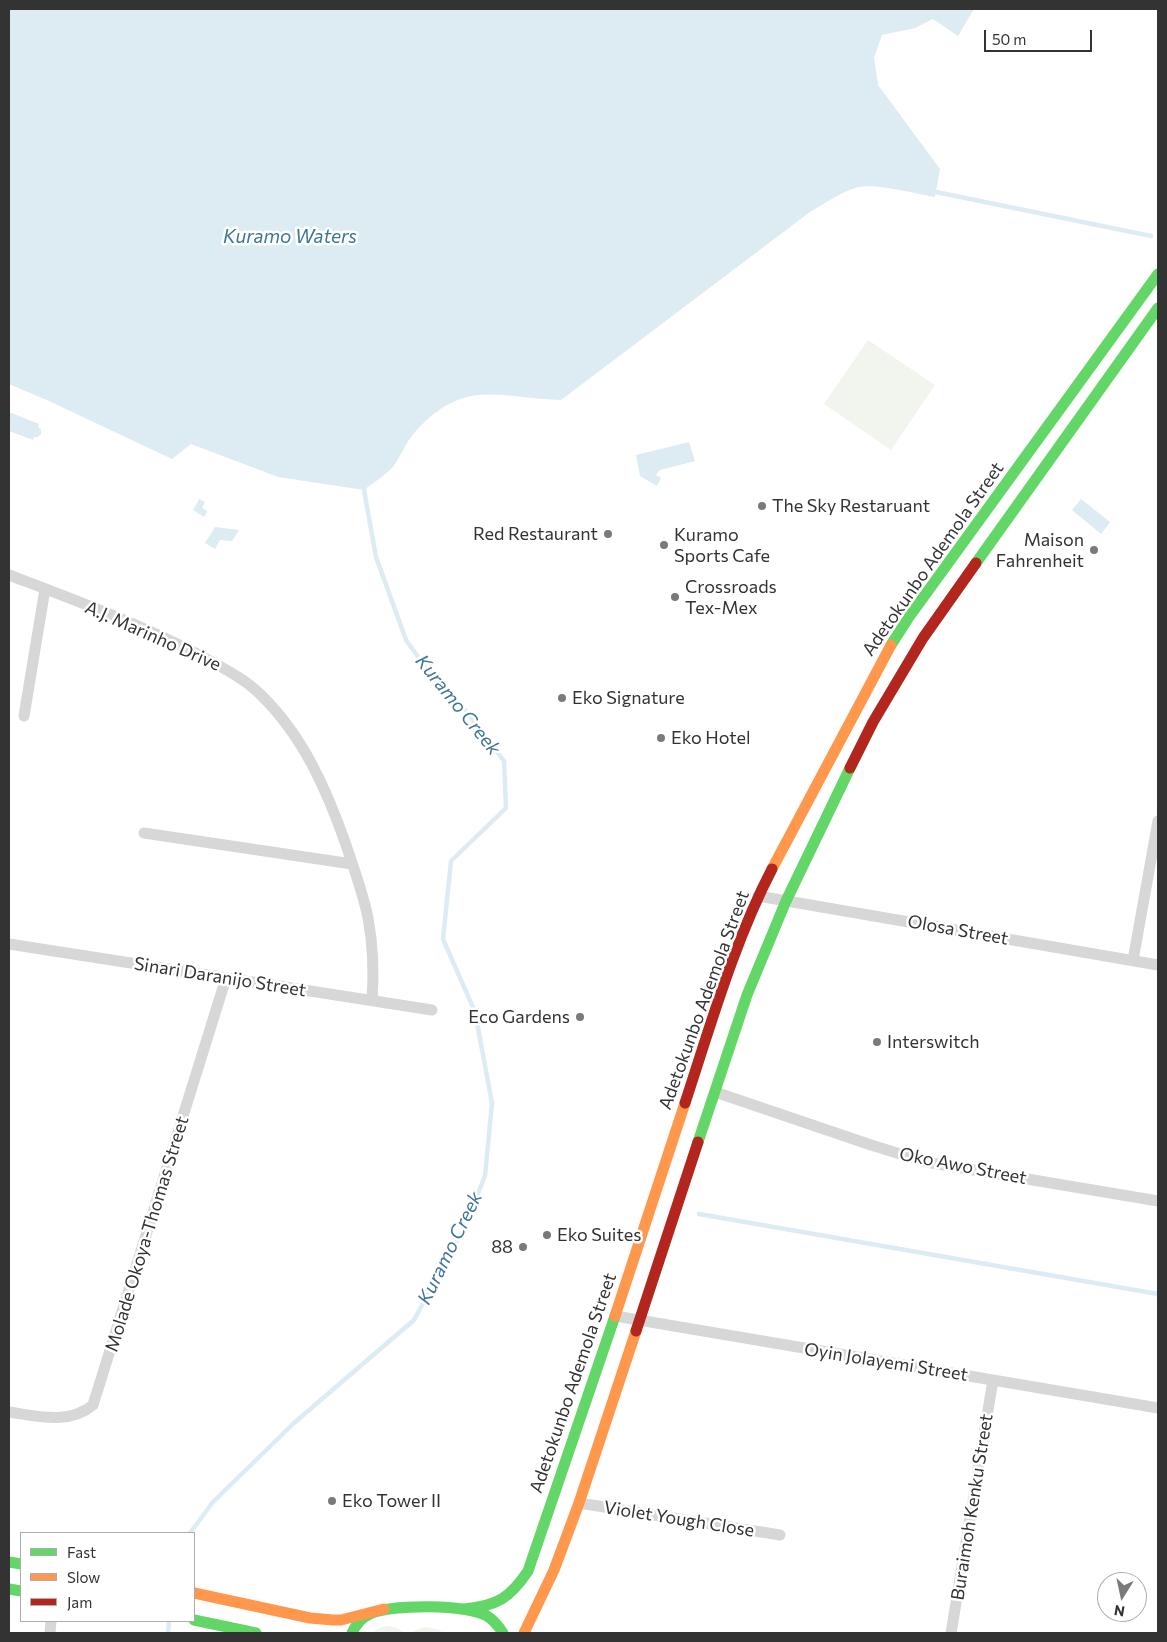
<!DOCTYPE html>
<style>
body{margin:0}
#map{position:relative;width:1167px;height:1642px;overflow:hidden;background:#fff;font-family:Commissioner,sans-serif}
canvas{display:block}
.frame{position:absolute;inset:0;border:10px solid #333;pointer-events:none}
.legend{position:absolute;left:20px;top:1532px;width:175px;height:90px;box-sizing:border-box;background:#fff;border:1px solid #adadad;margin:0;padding:6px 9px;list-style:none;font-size:15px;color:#333}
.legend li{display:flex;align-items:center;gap:10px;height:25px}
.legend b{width:25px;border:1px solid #adadad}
.north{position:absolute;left:1097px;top:1572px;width:50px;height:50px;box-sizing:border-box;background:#fff;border:1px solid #adadad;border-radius:50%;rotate:190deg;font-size:14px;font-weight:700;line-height:20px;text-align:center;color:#333}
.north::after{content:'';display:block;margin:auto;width:18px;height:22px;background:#7a7a7a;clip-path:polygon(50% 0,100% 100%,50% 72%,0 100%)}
.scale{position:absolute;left:984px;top:30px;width:108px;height:22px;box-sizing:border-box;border:2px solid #333;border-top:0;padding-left:6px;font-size:15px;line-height:18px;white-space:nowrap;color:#333;-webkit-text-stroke:4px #fff;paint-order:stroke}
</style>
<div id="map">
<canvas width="1167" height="1642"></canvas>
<div class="frame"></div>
<ul class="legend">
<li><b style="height:6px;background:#63d668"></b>Fast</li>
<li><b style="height:6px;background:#ff974d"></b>Slow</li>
<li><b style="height:6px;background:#b3261e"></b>Jam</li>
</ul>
<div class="north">N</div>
<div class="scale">50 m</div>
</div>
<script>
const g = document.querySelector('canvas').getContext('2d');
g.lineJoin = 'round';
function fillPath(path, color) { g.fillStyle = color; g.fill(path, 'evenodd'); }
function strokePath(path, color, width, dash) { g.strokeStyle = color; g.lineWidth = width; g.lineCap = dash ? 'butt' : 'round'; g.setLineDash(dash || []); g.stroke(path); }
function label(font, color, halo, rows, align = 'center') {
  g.font = font + ' Commissioner,sans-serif'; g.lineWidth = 5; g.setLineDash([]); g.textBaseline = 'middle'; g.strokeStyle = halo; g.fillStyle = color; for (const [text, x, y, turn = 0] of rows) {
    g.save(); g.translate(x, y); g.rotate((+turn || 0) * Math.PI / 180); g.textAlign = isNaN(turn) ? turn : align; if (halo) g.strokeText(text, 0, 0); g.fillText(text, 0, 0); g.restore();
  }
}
fillPath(new Path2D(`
 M 868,340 L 935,385 L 891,450 L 824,404 Z
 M 388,1626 L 395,1627 L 405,1633 L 371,1633 L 382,1627 Z
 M 425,1627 L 437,1629 L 444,1633 L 411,1633 L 420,1628 Z`), '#f1f5ed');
fillPath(new Path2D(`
 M 9,9 L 974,9 L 958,36 L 933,19 L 915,28 L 882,35 L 874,58 L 878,85 L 940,169 L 935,197 C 915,194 873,182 855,188 C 839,193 824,204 810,212 L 561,400 C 499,398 464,377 415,432 C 405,443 401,457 392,468 C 384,476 373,483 364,490 L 278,477 L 191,444 L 172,459 L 49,401 L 9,384 Z
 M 9,412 L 39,424 L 38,427 L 41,429 L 41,434 L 38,437 L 34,437 L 33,440 L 9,431 Z
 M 689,442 L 695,461 L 660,470 L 656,475 L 661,478 L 657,486 L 640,476 L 636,455 Z
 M 199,499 L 205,502 L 202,508 L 207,511 L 204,517 L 193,510 Z
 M 1081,499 L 1110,522 L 1101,534 L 1072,510 Z
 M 215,527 L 239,530 L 232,541 L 220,540 L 215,549 L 205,543 Z`), '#ddebf3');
strokePath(new Path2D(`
 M 936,192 L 1151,236
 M 699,1214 L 1158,1294
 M 190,1533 L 213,1502 L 294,1423 L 414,1320 L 463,1230 L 485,1176 L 492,1103 L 475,1012 L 443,939 L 451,861 L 506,808 L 504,761 L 465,710 L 447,697 L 406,640 L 376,557 L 364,490
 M 168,1633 L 169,1621`), '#ddebf3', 4.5);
strokePath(new Path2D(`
 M 9,575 C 72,599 137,623 197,654 C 219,666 243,677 261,695 C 303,736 327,790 346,845 C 354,869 363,893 368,918 C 373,945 374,973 372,1000
 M 24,716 L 45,589
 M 144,833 L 352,864
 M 758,896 L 1158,965
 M 9,944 L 432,1010
 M 1133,960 L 1158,821
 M 715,1092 L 871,1145 L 926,1162 L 1158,1201
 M 615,1316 L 1158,1408
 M 9,1412 C 37,1416 69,1425 93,1405 L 226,978
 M 579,1503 L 780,1535
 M 50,1633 L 51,1621
 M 951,1633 L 993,1380`), '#d7d7d7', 11);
strokePath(new Path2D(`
 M 976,563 L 1158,308
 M 891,645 L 909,617 L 1158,274
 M 698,1142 L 747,995 L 786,901 L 850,768
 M 9,1562 L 21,1564
 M 9,1589 L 21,1591
 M 464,1609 C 497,1606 510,1598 528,1571 L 615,1316
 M 194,1620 L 256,1633
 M 352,1633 C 356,1624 361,1618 370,1614 C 392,1604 467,1604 487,1616 C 494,1620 499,1627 503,1633`), '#63d668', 11);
strokePath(new Path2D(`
 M 772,869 L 891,645
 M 615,1316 L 685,1103
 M 194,1593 L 310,1618 L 333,1620 L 341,1620 L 384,1609
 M 524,1633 L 554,1570 L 579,1503 L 636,1331`), '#ff974d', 11);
strokePath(new Path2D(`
 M 850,768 L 873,722 L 923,638 L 976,563
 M 685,1103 C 711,1024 734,942 772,869
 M 636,1331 L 698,1142`), '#b3261e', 11);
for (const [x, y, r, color] of [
 [762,506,5,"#7a7a7a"],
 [608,534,5,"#7a7a7a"],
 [664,545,5,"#7a7a7a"],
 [1094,550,5,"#7a7a7a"],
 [675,597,5,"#7a7a7a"],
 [562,698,5,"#7a7a7a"],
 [661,738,5,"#7a7a7a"],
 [580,1017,5,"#7a7a7a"],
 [877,1042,5,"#7a7a7a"],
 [547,1235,5,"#7a7a7a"],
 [523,1247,5,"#7a7a7a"],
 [332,1501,5,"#7a7a7a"]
]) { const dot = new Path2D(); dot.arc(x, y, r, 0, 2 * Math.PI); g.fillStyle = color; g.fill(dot); strokePath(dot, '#fff', 2); }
label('18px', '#333', '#fff', [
 ["The Sky Restaruant",772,506],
 ["Red Restaurant",598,534,"right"],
 ["Kuramo",674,535],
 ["Sports Cafe",674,556],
 ["Maison",1084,540,"right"],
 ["Fahrenheit",1084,561,"right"],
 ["Crossroads",685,587],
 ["Tex-Mex",685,608],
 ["Eko Signature",572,698],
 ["Eko Hotel",671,738],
 ["Eco Gardens",570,1017,"right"],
 ["Interswitch",887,1042],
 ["Eko Suites",557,1235],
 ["88",513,1247,"right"],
 ["Eko Tower II",342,1501]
], 'left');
label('18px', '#333', '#fff', [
 ["Adetokunbo Ademola Street",933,559,-55],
 ["A.J. Marinho Drive",153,636,24],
 ["Olosa Street",958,930,10],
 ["Sinari Daranijo Street",220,977,9],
 ["Adetokunbo Ademola Street",704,1000,-70],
 ["Oko Awo Street",963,1166,11],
 ["Molade Okoya-Thomas Street",147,1234,-73],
 ["Oyin Jolayemi Street",886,1362,9],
 ["Adetokunbo Ademola Street",573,1383,-71],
 ["Buraimoh Kenku Street",972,1507,-81],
 ["Violet Yough Close",679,1519,9]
]);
label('italic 19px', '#3f7597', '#fff', [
 ["Kuramo Waters",290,237],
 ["Kuramo Creek",458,705,51],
 ["Kuramo Creek",450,1248,-64]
]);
</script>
